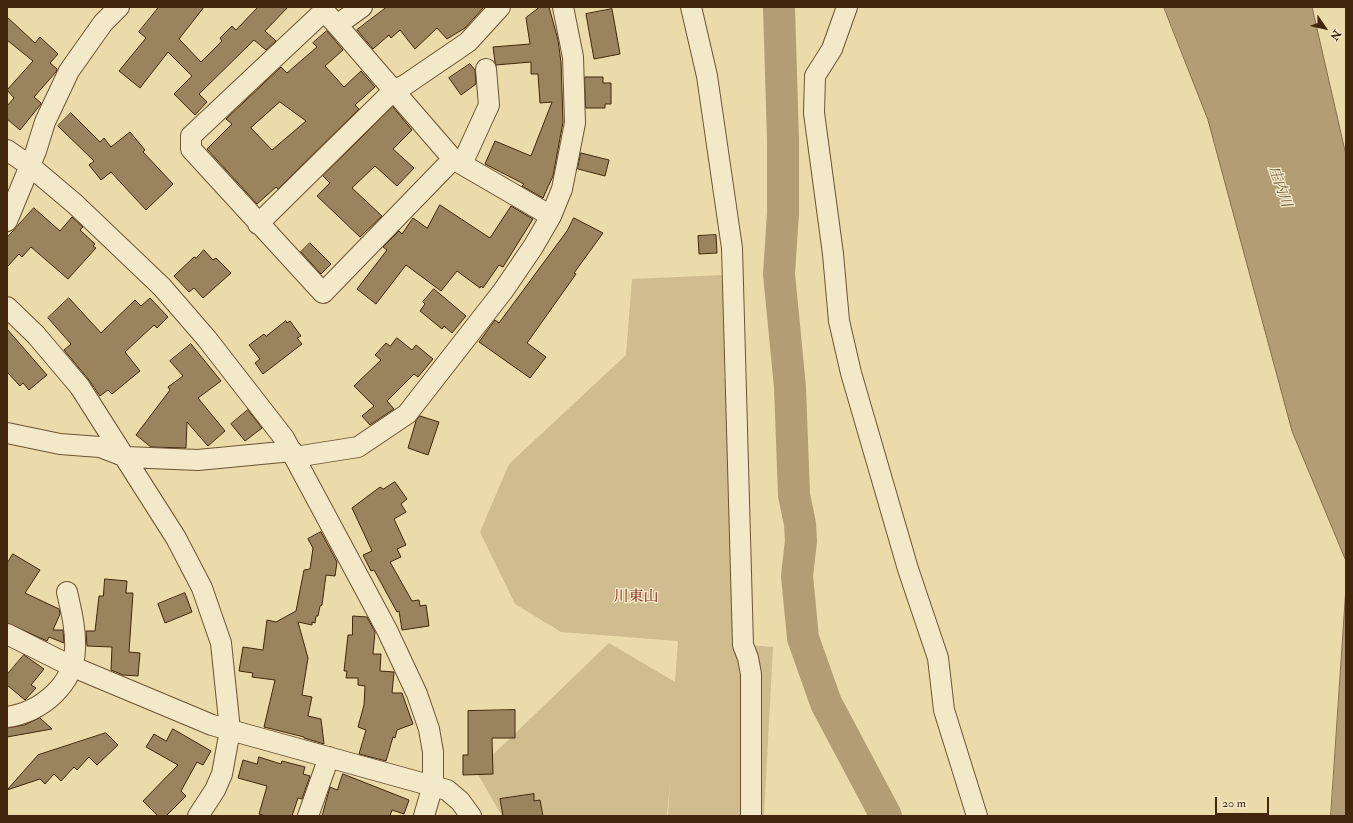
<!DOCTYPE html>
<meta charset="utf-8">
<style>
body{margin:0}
#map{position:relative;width:1353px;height:823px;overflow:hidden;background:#ecdbaa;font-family:"IM FELL Double Pica",serif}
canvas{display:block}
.frame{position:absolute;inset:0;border:8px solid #41260b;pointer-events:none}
.north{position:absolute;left:1305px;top:8px;width:40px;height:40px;-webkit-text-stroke:3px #f3e8c8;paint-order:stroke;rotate:124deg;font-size:11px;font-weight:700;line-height:16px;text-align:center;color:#41260b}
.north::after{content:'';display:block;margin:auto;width:14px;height:18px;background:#41260b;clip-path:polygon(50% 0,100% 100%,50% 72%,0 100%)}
.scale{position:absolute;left:1215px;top:797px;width:54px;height:18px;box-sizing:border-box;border:2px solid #41260b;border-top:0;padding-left:5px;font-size:12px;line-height:14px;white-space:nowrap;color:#41260b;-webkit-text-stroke:3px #f3e8c8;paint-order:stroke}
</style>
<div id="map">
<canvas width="1353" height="823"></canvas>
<div class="frame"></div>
<div class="north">N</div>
<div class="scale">20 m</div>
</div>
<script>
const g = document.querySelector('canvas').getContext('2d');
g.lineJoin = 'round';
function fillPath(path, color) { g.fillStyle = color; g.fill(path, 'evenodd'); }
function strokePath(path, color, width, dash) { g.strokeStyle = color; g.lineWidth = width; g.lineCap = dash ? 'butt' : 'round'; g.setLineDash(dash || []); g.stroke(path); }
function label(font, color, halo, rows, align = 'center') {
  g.font = font + ' "IM FELL Double Pica","Noto Serif JP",serif'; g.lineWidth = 3; g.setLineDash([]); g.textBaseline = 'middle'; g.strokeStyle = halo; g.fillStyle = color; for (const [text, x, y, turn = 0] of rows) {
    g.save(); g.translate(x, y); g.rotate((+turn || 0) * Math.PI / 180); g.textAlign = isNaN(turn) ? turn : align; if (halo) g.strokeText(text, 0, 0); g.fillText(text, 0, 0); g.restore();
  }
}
fillPath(new Path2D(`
 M 724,275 L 724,378 L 746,385 L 748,645 L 773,647 L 764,816 L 668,816 L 670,782 L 667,816 L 502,816 L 476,771 L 609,643 L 675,682 L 678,641 L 561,632 L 515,604 L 480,532 L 509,464 L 626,355 L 632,279 Z`), '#cfbc8f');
const water = new Path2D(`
 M 1164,7 L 1312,7 L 1346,155 L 1346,561 L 1292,431 L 1208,120 Z
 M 1346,587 L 1346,816 L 1331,816 Z`);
fillPath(water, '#b29d74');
strokePath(water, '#856d4a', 1);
strokePath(new Path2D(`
 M 779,7 L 783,140 L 783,213 L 779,274 L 790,387 L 794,495 L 800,524 L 801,541 L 797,576 L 803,638 L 826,703 L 886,816`), '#b29d74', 32);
const building = new Path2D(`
 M 159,7 L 204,7 L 179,39 L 201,62 L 222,41 L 220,38 L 232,26 L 236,30 L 258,7 L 288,7 L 265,31 L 276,41 L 266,50 L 254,40 L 199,94 L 207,102 L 195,115 L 174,94 L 192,76 L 168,52 L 140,88 L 119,71 L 146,38 L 139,32 Z
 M 387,7 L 484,7 L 465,28 L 447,39 L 437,28 L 415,49 L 400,30 L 391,38 L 389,35 L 373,49 L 357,30 Z
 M 540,7 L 549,7 L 558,40 L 561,62 L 563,122 L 553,176 L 543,198 L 522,186 L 524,184 L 485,164 L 495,141 L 531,156 L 552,102 L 540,103 L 538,74 L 531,74 L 531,62 L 496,65 L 495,62 L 493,47 L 530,44 L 526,18 Z
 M 612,9 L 620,54 L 594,59 L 586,14 Z
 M 7,17 L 35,43 L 40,37 L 58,54 L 50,63 L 57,69 L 56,72 L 34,97 L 41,103 L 41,104 L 20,130 L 7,119 L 7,106 L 14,98 L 7,90 L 33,61 L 7,40 Z
 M 327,31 L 343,50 L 325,66 L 344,87 L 361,71 L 375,87 L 355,105 L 359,109 L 278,189 L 276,187 L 257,204 L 207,149 L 232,124 L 226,119 L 281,67 L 287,73 L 317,47 L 313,43 ZM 280,102 L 306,121 L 272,150 L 251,128 Z
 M 470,64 L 475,70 L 476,84 L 461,95 L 449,78 Z
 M 585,77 L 603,77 L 603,83 L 611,83 L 611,104 L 605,104 L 605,108 L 586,108 Z
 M 393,107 L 412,130 L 393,149 L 414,168 L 397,186 L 375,166 L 352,188 L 382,216 L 360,237 L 317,196 L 330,183 L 323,176 Z
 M 71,113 L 100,142 L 104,138 L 111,147 L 130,132 L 145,150 L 143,152 L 173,184 L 146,210 L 111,172 L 101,180 L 89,165 L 94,161 L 58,126 Z
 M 581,153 L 609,160 L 605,176 L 578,169 Z
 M 440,205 L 490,238 L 511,206 L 533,219 L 503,267 L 499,265 L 483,288 L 481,286 L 480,288 L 457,271 L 441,291 L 406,265 L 376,304 L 357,289 L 387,250 L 383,247 L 399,231 L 402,234 L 413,218 L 427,228 Z
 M 34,208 L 60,231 L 72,217 L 83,227 L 80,230 L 95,244 L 93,246 L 96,248 L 68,279 L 31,247 L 22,257 L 19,254 L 7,267 L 7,238 Z
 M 574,218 L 603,233 L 574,273 L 576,274 L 527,343 L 546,357 L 530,378 L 479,342 L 495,320 L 499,323 L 567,231 Z
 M 716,235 L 717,253 L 699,254 L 698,236 Z
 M 310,243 L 331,264 L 321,274 L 301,252 Z
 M 204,250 L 213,260 L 216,258 L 231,273 L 203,298 L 194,288 L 189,292 L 174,276 L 194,257 L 196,258 Z
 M 434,289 L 466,316 L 452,333 L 444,326 L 442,329 L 420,311 L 425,304 L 423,302 Z
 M 69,298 L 101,333 L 135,300 L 141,306 L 150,298 L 168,317 L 157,328 L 154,325 L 125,352 L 140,371 L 112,394 L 108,390 L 100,396 L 89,380 L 64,350 L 71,344 L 48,318 Z
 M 286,321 L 287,323 L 290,321 L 301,336 L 297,338 L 302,344 L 263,374 L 255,363 L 260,359 L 249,345 L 264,334 L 266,336 Z
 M 7,329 L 47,375 L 29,390 L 23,383 L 20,386 L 7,372 Z
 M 397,338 L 412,350 L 416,345 L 433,359 L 418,377 L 414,374 L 387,401 L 394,409 L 370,425 L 362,416 L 374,406 L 354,386 L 381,360 L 375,355 L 386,343 L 390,346 Z
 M 191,344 L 221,381 L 198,398 L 225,431 L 208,446 L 187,422 L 186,448 L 151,447 L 136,435 L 170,390 L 168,387 L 183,376 L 170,361 Z
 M 248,410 L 262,428 L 245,441 L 231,424 Z
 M 420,416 L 439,422 L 428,455 L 408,448 L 416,421 Z
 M 395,482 L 407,499 L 401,504 L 406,512 L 394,519 L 406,545 L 397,549 L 401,557 L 390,562 L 412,601 L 419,600 L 420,606 L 426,605 L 429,626 L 402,630 L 399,611 L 397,612 L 374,570 L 371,571 L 363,555 L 372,551 L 352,508 L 380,487 L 383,489 Z
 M 321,532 L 337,562 L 335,576 L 326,575 L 322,605 L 320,606 L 318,616 L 316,616 L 315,623 L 312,622 L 312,625 L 298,622 L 308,658 L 302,695 L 312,697 L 308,716 L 321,719 L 324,744 L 304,738 L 304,737 L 264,727 L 275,680 L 252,677 L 253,673 L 239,671 L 243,647 L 263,650 L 267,620 L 276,622 L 296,611 L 304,570 L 310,569 L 313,548 L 308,539 Z
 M 13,554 L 40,570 L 25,593 L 59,609 L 60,614 L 53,630 L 63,630 L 64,643 L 49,637 L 47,641 L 7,623 L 7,564 Z
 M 105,579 L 127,581 L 126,593 L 133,593 L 129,652 L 140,653 L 138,676 L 123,675 L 111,670 L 112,647 L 87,646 L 86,631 L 95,631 L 99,596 L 103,596 Z
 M 185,593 L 192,612 L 165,623 L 158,604 Z
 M 353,616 L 367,617 L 375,632 L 373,654 L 381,654 L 380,671 L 394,672 L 392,693 L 402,693 L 413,724 L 397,730 L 395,738 L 393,737 L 386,761 L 359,754 L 366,730 L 358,727 L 364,705 L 365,686 L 358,685 L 358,678 L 346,678 L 347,671 L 344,671 L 348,635 L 352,635 Z
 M 24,655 L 44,669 L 31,685 L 36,688 L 25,700 L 7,685 L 7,675 Z
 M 515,710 L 515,738 L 492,738 L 493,774 L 463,775 L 463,755 L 468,755 L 468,711 Z
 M 40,718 L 52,729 L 7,737 L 7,728 L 24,725 Z
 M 173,729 L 211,751 L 203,765 L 197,762 L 181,791 L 186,796 L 166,816 L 158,816 L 143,801 L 178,765 L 146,747 L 154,734 L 166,741 Z
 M 106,733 L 118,745 L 97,765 L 89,757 L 77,770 L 74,767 L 61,781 L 54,774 L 45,784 L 40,779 L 7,790 L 38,755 Z
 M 259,757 L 281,764 L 282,761 L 305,767 L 303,774 L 310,776 L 302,799 L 298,798 L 292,816 L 266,816 L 259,814 L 267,786 L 238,778 L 243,760 L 257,764 Z
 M 343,774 L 409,800 L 404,814 L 392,810 L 390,816 L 322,816 L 330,787 L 337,790 Z
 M 534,794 L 534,801 L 540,800 L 543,816 L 503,816 L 500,799 Z`);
fillPath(building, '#9a845e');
strokePath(building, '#41260b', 1);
const minor = new Path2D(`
 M 691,7 L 707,76 L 732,248 L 743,645 L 748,658 L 751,674 L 751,816
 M 847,7 L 832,49 L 815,76 L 814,113 L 833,254 L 839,321 L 851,373 L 908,569 L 938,658 L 944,710 L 977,816
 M 337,25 L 362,7
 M 7,150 L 30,166 L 75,204 L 162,287 L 207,339 L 284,438 L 387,630 L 417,694 L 429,729 L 433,752 L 433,785 L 424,816
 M 453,159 L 323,293 L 191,149 L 191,136 L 324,11 L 337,25 L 453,159 L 551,216
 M 462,164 L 489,105 L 486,69
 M 7,221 L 36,151 L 45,122 L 69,71 L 103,23 L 119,7
 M 258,224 L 394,90 L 405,85 L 468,42 L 500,7
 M 7,307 L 36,335 L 80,387 L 176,538 L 202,588 L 221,643 L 230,730 L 222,774 L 215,790 L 198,816
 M 7,433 L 60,444 L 100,447 L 126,457 L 198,460 L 292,451
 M 295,457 L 358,447 L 407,414 L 503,291 L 533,247 L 551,216 L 562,189 L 575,123 L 573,57 L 563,7
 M 7,634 L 71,666 L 212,725 L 447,790 L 460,801 L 471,816
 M 7,717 C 41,712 74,685 75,649 C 76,629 71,610 67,592
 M 308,816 L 329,757`);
strokePath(minor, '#6c5333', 22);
strokePath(minor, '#f3e8c8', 20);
label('italic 14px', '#634a2a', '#f3e8c8', [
 ["庄内川",1279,187,71]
]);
label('15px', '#7a1f14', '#f3e8c8', [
 ["川東山",636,598]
]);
</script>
